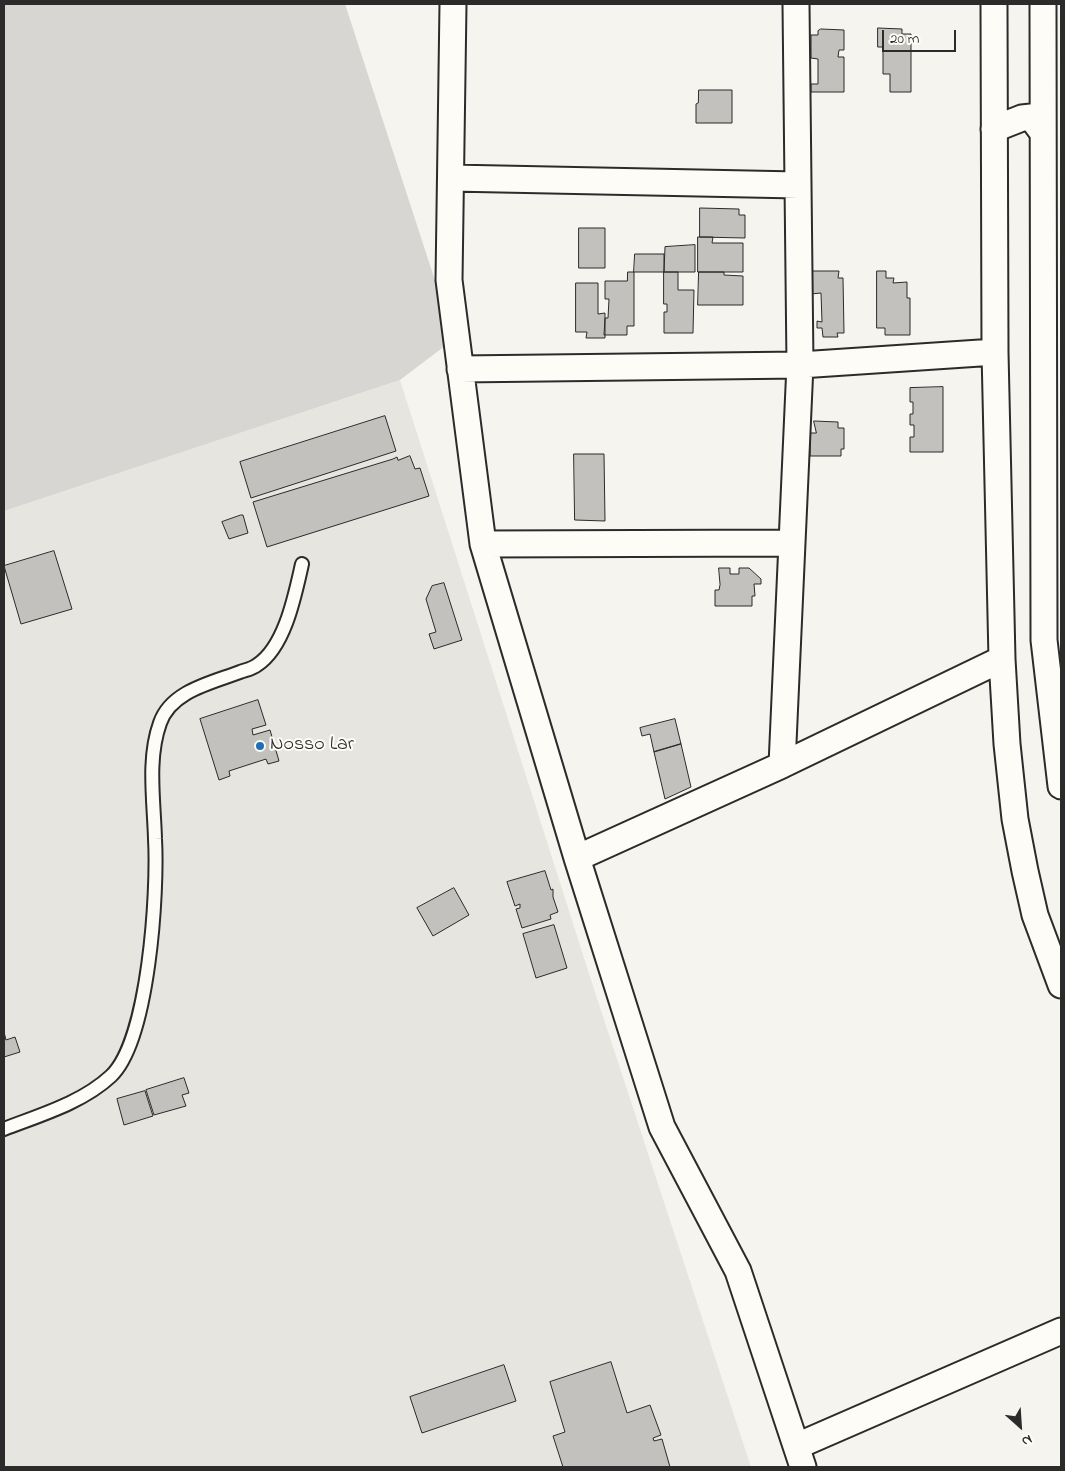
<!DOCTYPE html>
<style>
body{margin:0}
#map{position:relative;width:1065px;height:1471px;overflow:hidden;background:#f5f4ef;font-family:"Indie Flower",sans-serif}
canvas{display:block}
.frame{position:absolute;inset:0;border:5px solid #2b2b2b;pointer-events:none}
.north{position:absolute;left:995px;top:1401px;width:50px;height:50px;-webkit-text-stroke:4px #fdfcf7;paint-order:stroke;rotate:154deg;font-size:14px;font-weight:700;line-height:20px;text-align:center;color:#2b2b2b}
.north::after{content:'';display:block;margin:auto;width:18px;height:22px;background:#2b2b2b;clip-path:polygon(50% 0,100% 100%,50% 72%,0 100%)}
.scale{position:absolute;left:882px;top:30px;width:74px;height:22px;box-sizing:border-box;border:2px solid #2b2b2b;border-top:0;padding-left:6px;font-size:15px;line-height:18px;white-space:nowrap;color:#2b2b2b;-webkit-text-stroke:4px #fdfcf7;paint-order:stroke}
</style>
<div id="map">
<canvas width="1065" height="1471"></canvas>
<div class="frame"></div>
<div class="north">N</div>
<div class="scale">20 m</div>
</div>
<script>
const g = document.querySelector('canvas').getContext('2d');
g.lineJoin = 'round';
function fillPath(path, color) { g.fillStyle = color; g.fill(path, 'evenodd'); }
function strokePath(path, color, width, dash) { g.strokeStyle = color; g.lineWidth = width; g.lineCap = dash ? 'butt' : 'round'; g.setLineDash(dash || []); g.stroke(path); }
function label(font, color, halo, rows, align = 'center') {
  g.font = font + ' "Indie Flower",sans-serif'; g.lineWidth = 4; g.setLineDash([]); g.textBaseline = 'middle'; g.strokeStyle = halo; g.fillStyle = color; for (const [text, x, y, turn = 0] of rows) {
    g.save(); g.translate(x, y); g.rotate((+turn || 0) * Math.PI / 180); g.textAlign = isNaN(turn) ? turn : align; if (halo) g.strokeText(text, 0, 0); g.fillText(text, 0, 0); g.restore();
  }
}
fillPath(new Path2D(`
 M 400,380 L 591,980 L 751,1467 L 4,1467 L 4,511 Z`), '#e6e5e0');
fillPath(new Path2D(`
 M 4,4 L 345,4 L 454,339 L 400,380 L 4,511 Z`), '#d7d6d2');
const building = new Path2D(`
 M 878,28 L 902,29 L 902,34 L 911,34 L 911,92 L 890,92 L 890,74 L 883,74 L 883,47 L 878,47 Z
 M 821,29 L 844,30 L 844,50 L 839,50 L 838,57 L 844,57 L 844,92 L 811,92 L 811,84 L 818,84 L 818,59 L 811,58 L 811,35 L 818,35 L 818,31 Z
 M 699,90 L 732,90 L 732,123 L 696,123 L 696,104 L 698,103 Z
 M 700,208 L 739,209 L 739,215 L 745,215 L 745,238 L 700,237 Z
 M 579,228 L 605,228 L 605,268 L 579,268 Z
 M 698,237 L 713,237 L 712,243 L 743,243 L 743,272 L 698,272 Z
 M 695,245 L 695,272 L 664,272 L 665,247 Z
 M 635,254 L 664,254 L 664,272 L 634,272 Z
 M 810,271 L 839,271 L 838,278 L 843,278 L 844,333 L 837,333 L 838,337 L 823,337 L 822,328 L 817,328 L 817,321 L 822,322 L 821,293 L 811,294 Z
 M 877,271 L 886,271 L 886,278 L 894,278 L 893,283 L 907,282 L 907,298 L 910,298 L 910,335 L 885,335 L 885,328 L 877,328 Z
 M 628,272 L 634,272 L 634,326 L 627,326 L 627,335 L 604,335 L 605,318 L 608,318 L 609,299 L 605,299 L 605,281 L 627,281 Z
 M 664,272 L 678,272 L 678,290 L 694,290 L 693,333 L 664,333 L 664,312 L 667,312 L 667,304 L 664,304 Z
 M 699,272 L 724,272 L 724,275 L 743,276 L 743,305 L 698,305 Z
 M 576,283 L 598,283 L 598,314 L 605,313 L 605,338 L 586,338 L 587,332 L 576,332 Z
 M 943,387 L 943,452 L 910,452 L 910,437 L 914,437 L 914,425 L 910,425 L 910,414 L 913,414 L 913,402 L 910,402 L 910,388 Z
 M 385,416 L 396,451 L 251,498 L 240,462 Z
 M 814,421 L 838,422 L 838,428 L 844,428 L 844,449 L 841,449 L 841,456 L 810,456 L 810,433 L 816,433 Z
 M 574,454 L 604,454 L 605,521 L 575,520 Z
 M 410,456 L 415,469 L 420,468 L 429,496 L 267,547 L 253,502 L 393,459 L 397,457 L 398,460 Z
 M 241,515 L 243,515 L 248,533 L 229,539 L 222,522 Z
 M 54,551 L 72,609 L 21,624 L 4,566 Z
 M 719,568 L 730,568 L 730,574 L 739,574 L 739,568 L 749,568 L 761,579 L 761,584 L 754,584 L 755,596 L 752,596 L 752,606 L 715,606 L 715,590 L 719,590 L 720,585 Z
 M 444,583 L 462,640 L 434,649 L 429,634 L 436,632 L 426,599 L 432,586 Z
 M 258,700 L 266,725 L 252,729 L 253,735 L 270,730 L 279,761 L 268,764 L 266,759 L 229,771 L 230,776 L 219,780 L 200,719 Z
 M 675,719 L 681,744 L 654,752 L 650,734 L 642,736 L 640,728 Z
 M 681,744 L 691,787 L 665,799 L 654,752 Z
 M 545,871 L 551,890 L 553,889 L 553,897 L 558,912 L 550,915 L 551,919 L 522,928 L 516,909 L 520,908 L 520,904 L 515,906 L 507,882 Z
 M 454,888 L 469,915 L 433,936 L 417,908 Z
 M 554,925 L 567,968 L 536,978 L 523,934 Z
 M 4,1032 L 6,1040 L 15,1037 L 20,1052 L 4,1057 Z
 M 184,1078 L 189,1093 L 182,1095 L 186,1106 L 154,1115 L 146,1090 Z
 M 145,1091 L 153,1116 L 124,1125 L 117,1099 Z
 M 611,1362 L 627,1413 L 650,1405 L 661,1435 L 653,1438 L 654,1441 L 662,1439 L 670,1467 L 563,1467 L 553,1436 L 565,1432 L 550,1382 Z
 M 504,1365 L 516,1401 L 422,1433 L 410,1397 Z`);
fillPath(building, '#c2c1be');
strokePath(building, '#2b2b2b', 1);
const lane = new Path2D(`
 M 4,1129 C 40,1115 82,1103 111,1076 C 149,1040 158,891 155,839 C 154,801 147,759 160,723 C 171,691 211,683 240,672 C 245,670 252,669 257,665 C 285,647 295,595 302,564`);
const street = new Path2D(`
 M 453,4 L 449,280 L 483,544 L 577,858 L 662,1127 L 738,1271 L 803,1467
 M 994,4 L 995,352 L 1002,659 L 1007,744 L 1015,819 L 1025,871 L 1035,915 L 1061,985
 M 1043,4 L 1044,640 L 1061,786
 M 994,129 L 1022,118 L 1031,117 L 1043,133
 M 451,178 L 798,185
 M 460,369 L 800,365 L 995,352
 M 483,544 L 792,543
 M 782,765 L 800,365 L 796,4
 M 577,858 L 782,765 L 1002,659
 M 797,1446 L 1061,1331`);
strokePath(lane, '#2b2b2b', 16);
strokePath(street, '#2b2b2b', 29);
strokePath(lane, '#fdfcf7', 12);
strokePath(street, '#fdfcf7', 25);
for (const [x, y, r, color] of [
 [260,746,5,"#1f6fb2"]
]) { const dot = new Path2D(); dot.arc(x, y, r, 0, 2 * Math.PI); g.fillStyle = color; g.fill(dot); strokePath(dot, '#fdfcf7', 2); }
label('20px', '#2b2b2b', '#fdfcf7', [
 ["Nosso Lar",270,746]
], 'left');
</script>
